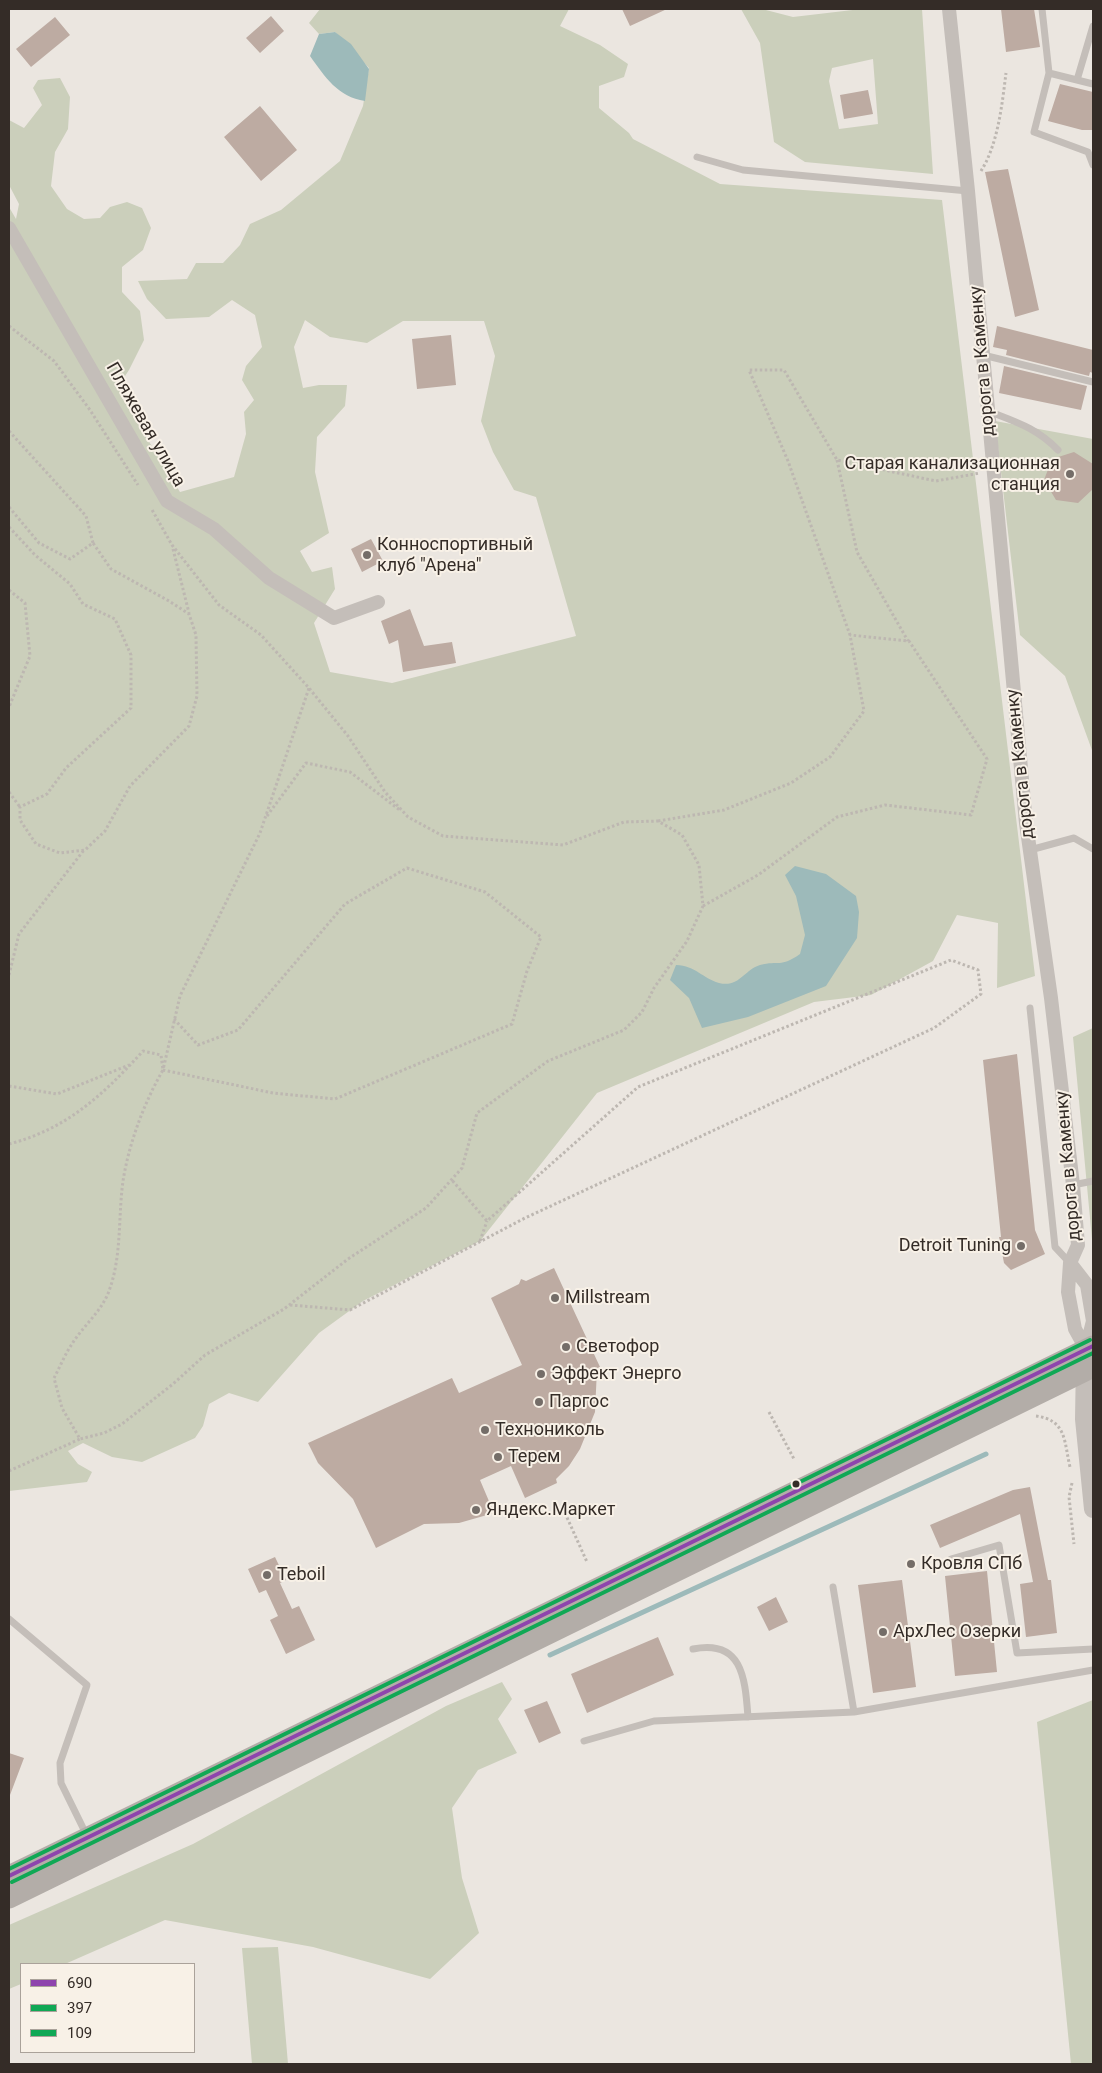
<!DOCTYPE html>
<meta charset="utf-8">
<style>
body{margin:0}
#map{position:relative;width:1102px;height:2073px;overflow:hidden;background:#ebe6e0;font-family:Roboto,sans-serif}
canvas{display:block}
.frame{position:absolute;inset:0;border:10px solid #342c27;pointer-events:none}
.legend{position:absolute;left:20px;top:1963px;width:175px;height:90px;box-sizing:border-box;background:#f8f1e7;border:1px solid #aaa29a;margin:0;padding:6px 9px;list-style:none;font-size:15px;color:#342c27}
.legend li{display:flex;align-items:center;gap:10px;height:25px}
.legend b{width:25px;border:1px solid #aaa29a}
</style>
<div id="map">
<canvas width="1102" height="2073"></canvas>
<div class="frame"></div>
<ul class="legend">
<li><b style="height:6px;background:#8e44ad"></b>690</li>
<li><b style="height:6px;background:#10a855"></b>397</li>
<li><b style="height:6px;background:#10a855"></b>109</li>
</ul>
</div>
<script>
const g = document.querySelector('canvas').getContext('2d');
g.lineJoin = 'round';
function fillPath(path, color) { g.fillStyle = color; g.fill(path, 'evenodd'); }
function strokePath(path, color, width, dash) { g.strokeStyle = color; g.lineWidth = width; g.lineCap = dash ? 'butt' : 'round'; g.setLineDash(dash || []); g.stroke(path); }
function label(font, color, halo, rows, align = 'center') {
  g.font = font + ' Roboto,sans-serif'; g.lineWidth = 4; g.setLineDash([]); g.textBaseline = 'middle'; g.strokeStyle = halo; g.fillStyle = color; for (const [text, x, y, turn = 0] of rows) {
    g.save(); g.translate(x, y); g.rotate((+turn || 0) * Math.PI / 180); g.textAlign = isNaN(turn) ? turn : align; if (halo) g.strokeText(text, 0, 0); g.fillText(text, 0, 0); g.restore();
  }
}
fillPath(new Path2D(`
 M 320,9 L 569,9 L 560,26 L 600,45 L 628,64 L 624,77 L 599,86 L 599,108 L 629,133 L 633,139 L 720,184 L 942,200 L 1035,976 L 997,988 L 998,923 L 957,915 L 933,961 L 871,995 L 814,1002 L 597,1093 L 480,1241 L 363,1301 L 319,1333 L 258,1402 L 229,1393 L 209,1404 L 203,1426 L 195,1438 L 142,1462 L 112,1457 L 83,1443 L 68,1451 L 78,1464 L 92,1472 L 87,1482 L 9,1491 L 9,207 L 16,219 L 19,204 L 9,185 L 9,120 L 24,128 L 42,105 L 33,88 L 38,80 L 60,78 L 70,97 L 68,129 L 55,152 L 51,186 L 67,209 L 84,219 L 100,218 L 110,207 L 127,202 L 142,208 L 151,228 L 143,250 L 122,267 L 122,292 L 140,311 L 144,340 L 129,370 L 119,385 L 121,396 L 180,492 L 234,477 L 246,434 L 244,412 L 254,400 L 242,380 L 246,366 L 262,347 L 255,315 L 232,300 L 209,317 L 166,319 L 147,299 L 138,281 L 187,279 L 196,263 L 223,263 L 240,245 L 250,224 L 281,210 L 340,161 L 363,106 L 369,68 L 335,32 L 319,34 L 309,23 ZM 305,320 L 330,337 L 367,343 L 403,321 L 484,321 L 495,356 L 481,421 L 493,452 L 514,490 L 536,497 L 576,636 L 392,683 L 330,672 L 314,623 L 335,589 L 332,567 L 312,572 L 300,551 L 329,533 L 315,472 L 317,437 L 345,406 L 347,385 L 319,385 L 303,388 L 294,347 Z
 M 741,9 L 762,9 L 793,17 L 861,9 L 922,9 L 933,174 L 805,162 L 774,142 L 760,43 ZM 873,59 L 878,124 L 839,129 L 829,81 L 832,68 Z
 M 995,421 L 1093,439 L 1093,753 L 1065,676 L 1020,635 Z
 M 1093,1028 L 1093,1250 L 1073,1037 Z
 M 502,1682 L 512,1699 L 498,1719 L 517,1753 L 478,1770 L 452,1808 L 462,1878 L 479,1933 L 430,1979 L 313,1947 L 165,1920 L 65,1964 L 21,1964 L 21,1984 L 9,1989 L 9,1925 L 193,1844 L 446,1706 Z
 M 1093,1700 L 1093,2064 L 1071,2064 L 1037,1722 Z
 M 278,1947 L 288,2064 L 252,2064 L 242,1948 Z`), '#cbcfbb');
fillPath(new Path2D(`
 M 335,32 L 351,44 L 369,69 L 365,101 C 338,97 325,77 310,56 L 319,34 Z
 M 795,866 L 826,874 L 856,896 L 859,912 L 857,938 L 826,986 L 748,1017 L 702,1028 L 689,998 L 670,980 L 676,965 C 696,966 702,978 719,983 C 739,988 744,970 760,965 C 779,960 780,968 800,954 L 805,935 L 796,896 L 785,875 Z`), '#9dbaba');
strokePath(new Path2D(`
 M 550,1655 L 986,1454`), '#9dbaba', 5);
fillPath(new Path2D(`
 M 622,9 L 667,9 L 630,26 Z
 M 1001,9 L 1034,9 L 1040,47 L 1006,52 Z
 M 271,16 L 284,31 L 260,53 L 246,38 Z
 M 55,17 L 70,35 L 31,67 L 16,49 Z
 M 1060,84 L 1093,92 L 1093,130 L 1082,130 L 1048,121 Z
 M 868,90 L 873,114 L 844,119 L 840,95 Z
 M 260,106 L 297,150 L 261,181 L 224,137 Z
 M 1008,169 L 1039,310 L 1015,317 L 985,172 Z
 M 997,326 L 1093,350 L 1093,373 L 1090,372 L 1089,376 L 1006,355 L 1007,350 L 993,347 Z
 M 451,335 L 456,385 L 417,389 L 412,339 Z
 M 1004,366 L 1087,386 L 1081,410 L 999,393 Z
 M 1074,452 L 1093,464 L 1093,489 L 1078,503 L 1056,500 L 1044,480 L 1052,459 Z
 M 371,539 L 383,561 L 362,572 L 351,549 Z
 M 410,609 L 424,646 L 452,642 L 456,663 L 403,672 L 398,640 L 389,644 L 381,621 Z
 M 1017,1054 L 1035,1230 L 1045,1254 L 1011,1270 L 1004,1263 L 999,1237 L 1001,1237 L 983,1060 Z
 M 554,1268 L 600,1367 L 597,1369 L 595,1412 L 580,1449 L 569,1466 L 556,1479 L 557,1483 L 525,1498 L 511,1466 L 480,1480 L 494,1513 L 459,1523 L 424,1524 L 376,1548 L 353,1499 L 318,1463 L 308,1443 L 452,1378 L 459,1393 L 522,1365 L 491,1298 L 519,1284 L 521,1279 L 526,1281 Z
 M 1030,1487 L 1048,1580 L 1051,1580 L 1057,1633 L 1026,1637 L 1020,1584 L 1033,1582 L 1020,1514 L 940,1548 L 930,1525 L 1013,1490 Z
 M 275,1557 L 286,1580 L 280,1583 L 292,1609 L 299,1606 L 315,1640 L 286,1654 L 270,1620 L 278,1616 L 266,1590 L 259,1593 L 248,1569 Z
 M 987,1571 L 997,1672 L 955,1676 L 945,1576 Z
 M 902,1580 L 916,1687 L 873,1693 L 858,1585 Z
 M 776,1597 L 788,1622 L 769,1631 L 757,1607 Z
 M 658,1637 L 674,1675 L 587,1713 L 571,1674 Z
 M 547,1701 L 561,1733 L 539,1743 L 524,1710 Z
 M 9,1753 L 24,1758 L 10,1795 L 9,1795 Z`), '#bdaba2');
strokePath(new Path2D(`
 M 981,171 C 998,144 1002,105 1006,73
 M 9,326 L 54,361 L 90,410 L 138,485
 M 9,431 L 86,516 L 93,543
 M 837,460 L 857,552 L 908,641
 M 9,507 L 39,543 L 70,559 L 93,543 L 111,569 L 169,601 L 189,614 L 196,635 L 197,696 L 189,726 L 130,786 L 105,831 L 85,850 L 60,853 L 36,844 L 20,820 L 20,807 L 47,794 L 66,768 L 131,708 L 131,655 L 115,619 L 83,604 L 70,584 L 35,555 L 9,527
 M 173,549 L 189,613
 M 9,590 L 25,603 L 30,656 L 9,707
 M 9,792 L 20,807
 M 267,816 L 306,763 L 350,772 L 401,811
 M 658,821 L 724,810 L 791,783 L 830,757 L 864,711 L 850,635 L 788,461 L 749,370 L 784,370 L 837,460 L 936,481 L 980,473
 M 703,906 L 758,875 L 837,817 L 885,805 L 971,815 L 987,759 L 909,641 L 850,635
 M 9,975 L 19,934 L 84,850
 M 174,1019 L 198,1045 L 238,1030 L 345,904 L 407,868 L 485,892 L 541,937 L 527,971 L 512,1024 L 335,1099 L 273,1093 L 163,1070 L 180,996 L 260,833 L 309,688
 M 9,1086 L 57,1094 L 129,1065
 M 9,1144 C 67,1129 103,1095 143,1051 L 161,1055 L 163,1070 C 144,1103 129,1143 123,1181 C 118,1217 122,1256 109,1291 C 102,1311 83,1326 72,1344 C 65,1354 60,1367 54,1378 L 62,1408 L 80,1439 L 104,1433 L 122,1424 L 173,1384 L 205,1355 L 284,1309 L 348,1259 L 426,1208 L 462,1168 L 477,1113 L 548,1061 L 624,1030 L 642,1012 L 654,988 L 687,941 L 703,906 L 699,865 L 682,835 L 658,821 L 624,822 L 563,845 L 443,836 L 408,817 L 385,792 L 348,736 L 309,688 L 261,635 L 219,605 L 172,545 L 151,508
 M 480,1241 L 487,1221
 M 290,1305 L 350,1310 L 525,1218 L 934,1028 L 981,994 L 978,970 L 951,960 L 638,1087 L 487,1221 L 451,1179
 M 769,1412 L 794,1459
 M 1036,1416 C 1067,1420 1064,1442 1070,1467
 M 9,1471 L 80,1439
 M 1072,1483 L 1069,1497 L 1074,1544
 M 565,1513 L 587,1562`), '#bdb7b1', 3, [2.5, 2.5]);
strokePath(new Path2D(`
 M 1042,9 L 1049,73 L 1077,80 L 1093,26
 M 1049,73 L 1034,132 L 1088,152 L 1093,165
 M 1077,80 L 1093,84
 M 697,157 L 743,170 L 968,191
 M 983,355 L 1093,382
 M 988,411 C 1016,422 1037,428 1058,450
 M 1030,850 L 1074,838 L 1093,849
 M 1030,1008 L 1055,1247 L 1070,1263
 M 1073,1185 L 1093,1181
 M 951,1559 L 999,1545 L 1017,1653 L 1093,1649
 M 833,1587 L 854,1712
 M 9,1619 L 87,1685 L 60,1763 L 61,1783 L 87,1836
 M 693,1649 C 743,1639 745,1679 748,1717
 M 584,1741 L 654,1721 L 854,1712 L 1093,1670`), '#c4beb9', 7);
strokePath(new Path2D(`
 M 949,9 L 968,191 L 1026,823 L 1051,998 L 1073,1185 L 1078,1245 L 1070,1263 L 1068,1292 L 1075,1329 L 1086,1349
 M 9,228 L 167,501 L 214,529 L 269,578 L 334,618 L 378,602
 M 1070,1263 L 1087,1285 L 1093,1321 L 1086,1349`), '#c4beb9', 14);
strokePath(new Path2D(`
 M 1085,1361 L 1084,1419 L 1093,1509`), '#c4beb9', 18);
strokePath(new Path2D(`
 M 9,1876 L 1093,1346
 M 9,1898 L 1093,1367`), '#b3ada8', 21);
strokePath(new Path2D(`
 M 9,1876 L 1093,1346`), '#8e44ad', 4);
strokePath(new Path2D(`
 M 12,1882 L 1093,1353`), '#10a855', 4);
strokePath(new Path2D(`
 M 9,1869 L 1090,1340`), '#10a855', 4);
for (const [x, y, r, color] of [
 [1070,474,5,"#746d68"],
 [367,555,5,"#746d68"],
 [1021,1246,5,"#746d68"],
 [555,1298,5,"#746d68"],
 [566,1347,5,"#746d68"],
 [541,1374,5,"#746d68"],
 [539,1402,5,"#746d68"],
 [485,1430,5,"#746d68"],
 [498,1457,5,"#746d68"],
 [796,1484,4.5,"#342c27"],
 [476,1510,5,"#746d68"],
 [911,1564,5,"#746d68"],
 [267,1575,5,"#746d68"],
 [883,1632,5,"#746d68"]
]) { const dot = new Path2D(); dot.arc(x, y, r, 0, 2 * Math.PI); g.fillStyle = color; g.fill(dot); strokePath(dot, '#f8f1e7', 2); }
label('18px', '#342c27', '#f8f1e7', [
 ["дорога в Каменку",983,361,-95],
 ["Пляжевая улица",145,425,60],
 ["дорога в Каменку",1021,764,-96],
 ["дорога в Каменку",1069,1166,-95]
]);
label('18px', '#342c27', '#f8f1e7', [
 ["Старая канализационная",1060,464,"right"],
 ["станция",1060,485,"right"],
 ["Конноспортивный",377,545],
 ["клуб \"Арена\"",377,566],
 ["Detroit Tuning",1011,1246,"right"],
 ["Millstream",565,1298],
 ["Светофор",576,1347],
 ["Эффект Энерго",551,1374],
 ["Паргос",549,1402],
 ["Технониколь",495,1430],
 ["Терем",508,1457],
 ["Яндекс.Маркет",486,1510],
 ["Кровля СПб",921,1564],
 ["Teboil",277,1575],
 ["АрхЛес Озерки",893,1632]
], 'left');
</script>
